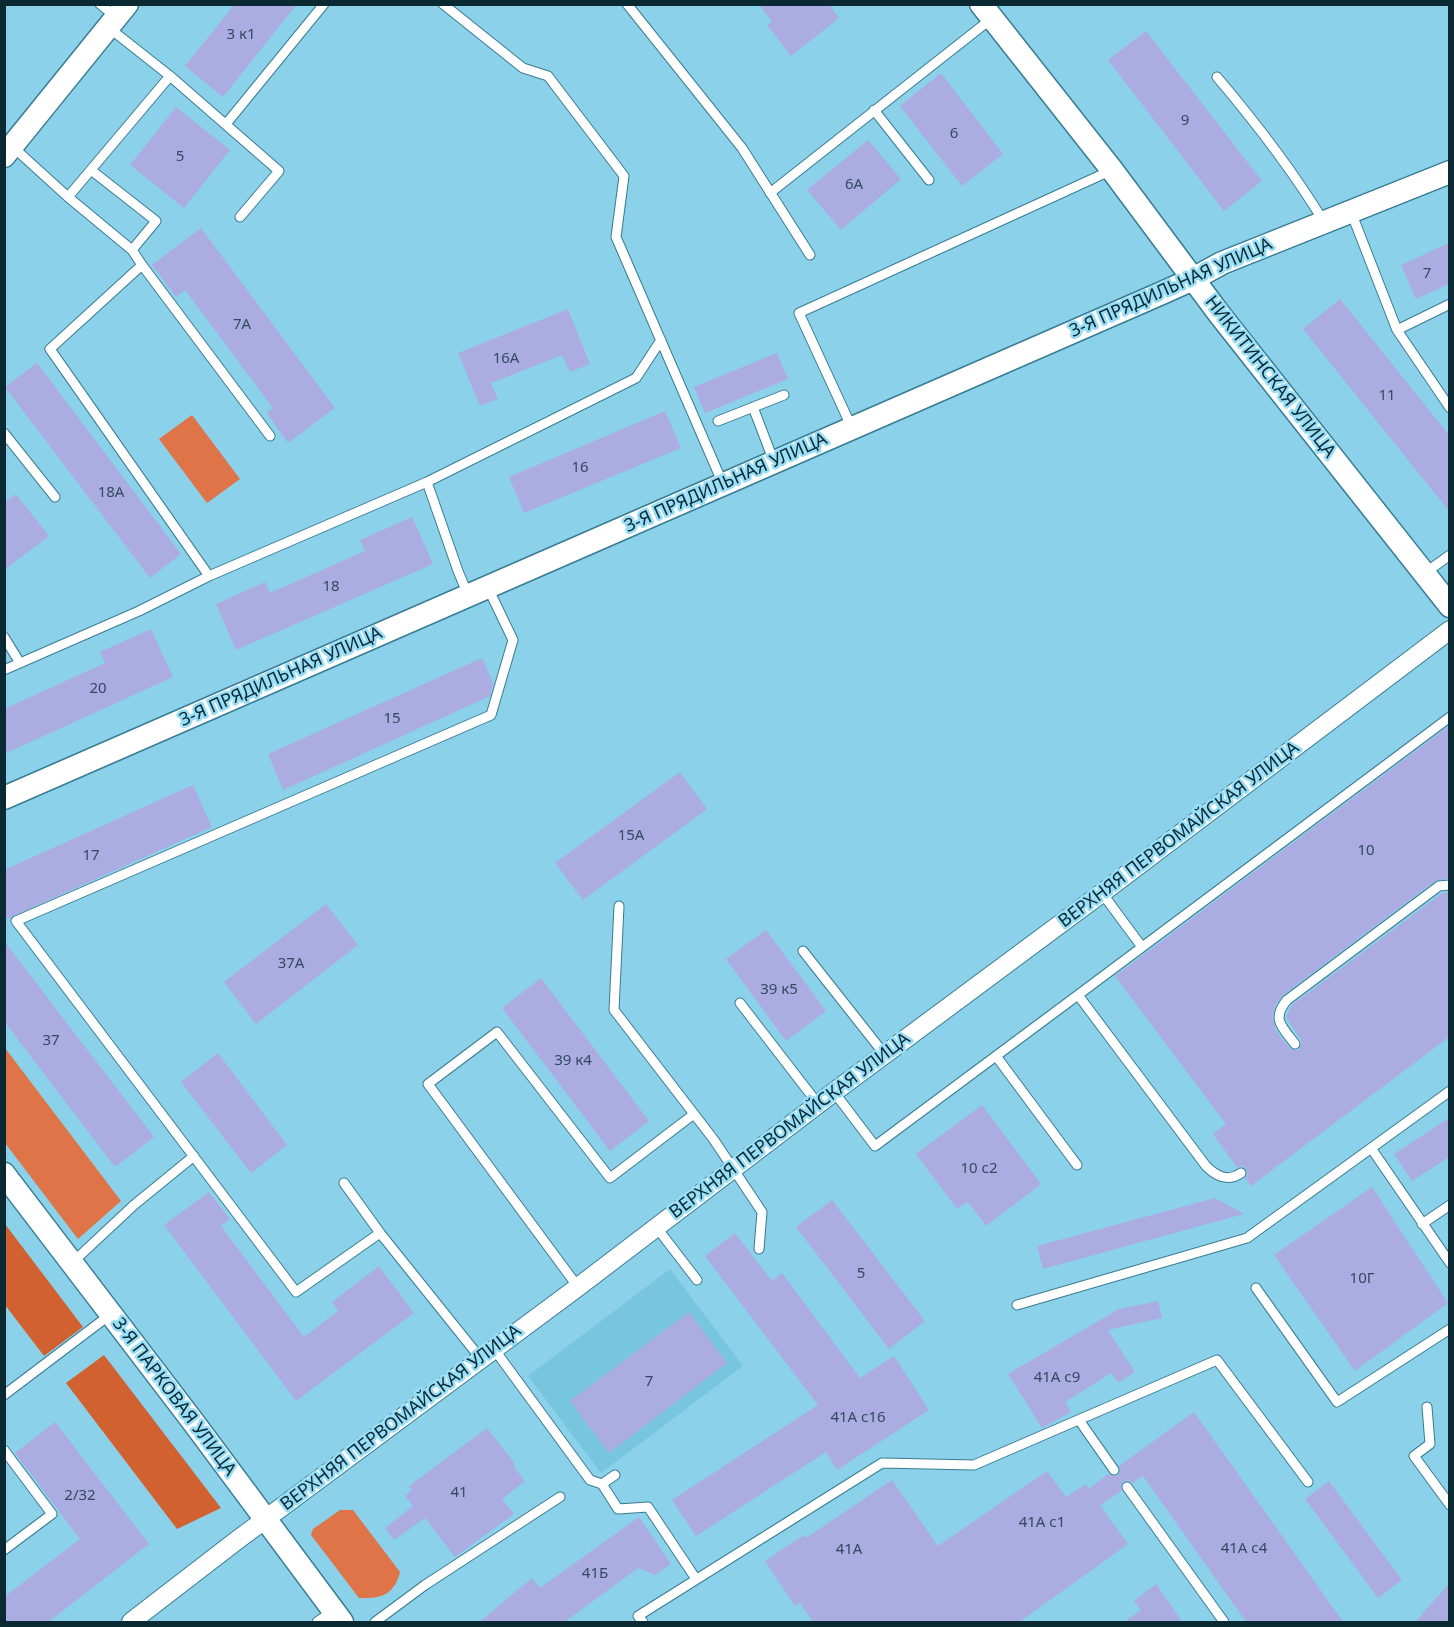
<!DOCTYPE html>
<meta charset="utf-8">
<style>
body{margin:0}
#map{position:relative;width:1454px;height:1627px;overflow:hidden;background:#8cd1ea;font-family:"Noto Sans",sans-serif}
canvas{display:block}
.frame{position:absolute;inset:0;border:6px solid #0b2932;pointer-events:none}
</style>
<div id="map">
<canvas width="1454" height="1627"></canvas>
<div class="frame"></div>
</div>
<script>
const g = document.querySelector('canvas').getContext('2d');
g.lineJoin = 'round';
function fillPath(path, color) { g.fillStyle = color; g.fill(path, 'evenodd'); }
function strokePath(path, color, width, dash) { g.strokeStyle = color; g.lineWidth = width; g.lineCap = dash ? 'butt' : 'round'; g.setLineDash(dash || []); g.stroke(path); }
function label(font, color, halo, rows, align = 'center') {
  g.font = font + ' "Noto Sans",sans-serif'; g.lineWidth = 5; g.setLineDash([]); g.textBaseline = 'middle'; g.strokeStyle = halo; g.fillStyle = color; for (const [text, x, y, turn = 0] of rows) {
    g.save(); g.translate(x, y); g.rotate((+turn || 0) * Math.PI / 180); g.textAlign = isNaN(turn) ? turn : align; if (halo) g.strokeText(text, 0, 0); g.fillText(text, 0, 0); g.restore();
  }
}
fillPath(new Path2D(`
 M 670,1269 L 743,1366 L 601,1473 L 528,1376 Z`), '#77c5df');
fillPath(new Path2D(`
 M 192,415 L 240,479 L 207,503 L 159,439 Z
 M 5,1048 L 121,1201 L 78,1239 L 5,1143 Z
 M 340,1510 L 353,1510 L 400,1572 C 394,1595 381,1599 359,1598 L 311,1535 L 313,1529 Z`), '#de7447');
fillPath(new Path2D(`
 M 5,1224 L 83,1327 L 44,1356 L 5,1305 Z
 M 104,1355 L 221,1508 L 177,1529 L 66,1383 Z`), '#d16130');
fillPath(new Path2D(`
 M 235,4 L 297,4 L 223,97 L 185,66 Z
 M 759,4 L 829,4 L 839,18 L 791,56 L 767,25 L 772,22 Z
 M 1146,31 L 1262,181 L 1224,211 L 1108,60 Z
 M 941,73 L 1003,154 L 962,186 L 900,106 Z
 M 176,107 L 230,150 L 184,208 L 130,165 Z
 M 868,140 L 901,179 L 841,230 L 807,190 Z
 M 201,228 L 335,408 L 288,443 L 267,413 L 273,408 L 185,290 L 176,297 L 152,265 Z
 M 1449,243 L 1449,284 L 1416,299 L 1401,265 Z
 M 1340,299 L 1449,435 L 1449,511 L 1303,329 Z
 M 568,309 L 590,364 L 570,372 L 562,355 L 491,383 L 498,399 L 480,406 L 458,353 Z
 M 777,353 L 788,379 L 705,413 L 694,387 Z
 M 37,363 L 181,554 L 150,578 L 5,387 Z
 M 665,411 L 681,448 L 524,513 L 509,477 Z
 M 16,494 L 49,536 L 4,570 L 4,503 Z
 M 412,517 L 433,564 L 236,650 L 216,604 L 265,582 L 270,593 L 365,551 L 360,540 Z
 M 151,629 L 173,677 L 4,754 L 4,709 L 105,663 L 100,652 Z
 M 482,658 L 493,683 L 490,696 L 283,790 L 268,754 Z
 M 1449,726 L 1449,878 L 1435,881 L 1283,995 L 1276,1004 L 1272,1017 L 1276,1031 L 1290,1048 L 1293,1050 L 1299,1050 L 1302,1042 L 1286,1017 L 1292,1005 L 1442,893 L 1449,892 L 1449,1037 L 1251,1186 L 1245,1178 L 1248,1174 L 1246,1169 L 1242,1166 L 1237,1167 L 1213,1134 L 1226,1124 L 1115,976 Z
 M 680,772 L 707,809 L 583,900 L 555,863 Z
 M 193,785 L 212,827 L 4,920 L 4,870 Z
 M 326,904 L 358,945 L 256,1024 L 224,982 Z
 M 766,930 L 826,1011 L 786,1041 L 726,959 Z
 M 4,941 L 154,1137 L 115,1167 L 4,1021 Z
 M 541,978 L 649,1121 L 610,1151 L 502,1008 Z
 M 218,1053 L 287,1145 L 251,1173 L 181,1082 Z
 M 982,1105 L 1041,1184 L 986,1226 L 968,1202 L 957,1209 L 916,1154 Z
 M 1449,1118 L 1449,1157 L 1412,1181 L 1394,1154 Z
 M 1372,1187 L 1448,1303 L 1355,1371 L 1274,1255 Z
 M 209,1192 L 230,1219 L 221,1226 L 304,1337 L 338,1311 L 332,1302 L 379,1266 L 414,1313 L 296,1401 L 164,1225 Z
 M 1215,1198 L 1244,1214 L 1043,1269 L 1037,1246 Z
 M 832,1200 L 925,1321 L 889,1349 L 796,1227 Z
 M 735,1233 L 772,1281 L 782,1273 L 860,1378 L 894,1356 L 929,1410 L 837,1470 L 826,1452 L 696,1536 L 672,1500 L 818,1405 L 705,1256 Z
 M 1158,1301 L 1162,1318 L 1108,1330 L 1135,1372 L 1118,1383 L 1111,1373 L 1065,1402 L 1071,1412 L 1042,1428 L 1008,1374 L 1119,1309 Z
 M 689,1312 L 727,1363 L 609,1453 L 570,1401 Z
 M 1194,1412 L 1344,1623 L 1247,1623 L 1143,1476 L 1133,1483 L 1129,1481 L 1124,1481 L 1121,1485 L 1121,1491 L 1100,1505 L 1128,1544 L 1018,1623 L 814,1623 L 800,1603 L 795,1606 L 765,1561 L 804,1535 L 806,1538 L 892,1480 L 938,1546 L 1047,1471 L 1066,1497 L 1086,1484 L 1089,1489 L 1108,1474 L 1112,1476 L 1117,1476 L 1120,1472 L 1119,1466 Z
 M 55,1422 L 149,1544 L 47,1623 L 4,1623 L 4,1597 L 80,1539 L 15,1453 Z
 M 487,1428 L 515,1464 L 513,1466 L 525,1481 L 502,1499 L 514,1514 L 455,1557 L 425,1518 L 394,1540 L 385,1528 L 413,1506 L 405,1496 L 412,1490 L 409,1486 Z
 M 1329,1481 L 1402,1580 L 1378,1598 L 1305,1499 Z
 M 639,1517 L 671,1564 L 655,1575 L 638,1568 L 563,1623 L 478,1623 L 532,1578 L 540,1588 Z
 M 1156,1584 L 1183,1623 L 1123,1623 L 1141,1610 L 1134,1601 Z
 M 1449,1584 L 1449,1623 L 1414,1623 Z`), '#aaace2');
const service = new Path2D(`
 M 100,4 L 116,17
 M 443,4 L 523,68 L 548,76 L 624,176 L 616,237 L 723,484
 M 627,4 L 742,148 L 810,255
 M 108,27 L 170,76 L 279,171 L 240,217
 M 1217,77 C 1256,123 1293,171 1324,222
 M 874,110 L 929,180
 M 226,124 L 324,4
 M 13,147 L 68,197 L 132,250 L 142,265
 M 91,170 L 156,221 L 132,250
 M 770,193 L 991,19
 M 68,197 L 170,76
 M 1351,212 L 1397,330
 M 1450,304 L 1397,330 L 1450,408
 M 753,407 L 774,462
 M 718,421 L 784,395
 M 852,428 L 799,313 L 1112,170
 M 4,433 L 55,497
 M 427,482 L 636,378 L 661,340
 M 1425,573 L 1450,555
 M 209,576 L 50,349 L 142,265 L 270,436
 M 4,637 L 20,663
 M 4,670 L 139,611 L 209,576 L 427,482 L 458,571 L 468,595
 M 1102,893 L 1142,947
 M 619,906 L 614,1010 L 714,1140 L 762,1212 L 759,1249
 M 803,951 L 885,1055
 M 740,1003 L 818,1104
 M 1295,1044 C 1282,1027 1271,1019 1287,1000 L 1439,886 L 1450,885
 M 996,1056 L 1077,1165
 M 834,1092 L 875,1146 L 1078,995
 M 1371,1148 L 1450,1263
 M 1241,1173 C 1228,1182 1217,1177 1206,1166 L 1078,995 L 1450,717
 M 344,1183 L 380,1233
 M 1422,1224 L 1450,1205
 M 657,1228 L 697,1280
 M 73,1262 L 134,1205 L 194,1156
 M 578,1287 L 428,1084 L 497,1032 L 610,1178 L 694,1114
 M 1256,1288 L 1337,1402 L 1450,1329
 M 1017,1305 L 1247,1238 L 1450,1091
 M 494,1349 L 590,1480 L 602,1484 L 615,1475
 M 481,1359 L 380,1233 L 296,1292 L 16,921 L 491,715 L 513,640 L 488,588
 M 4,1395 L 111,1314
 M 1427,1407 L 1430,1444 L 1414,1456 L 1450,1505
 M 1079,1420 L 1114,1470
 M 4,1450 L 52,1514 L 4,1550
 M 602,1484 L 618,1509 L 648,1507 L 696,1579
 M 1127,1487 L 1224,1622
 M 317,1622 L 333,1611
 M 375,1622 L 425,1585 L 560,1497
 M 643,1622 L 638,1616 L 882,1463 L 974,1465 L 1217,1360 L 1308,1482`);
const minor = new Path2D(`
 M 131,1622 L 236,1541 L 578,1287 L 834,1092 L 1102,893 L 1450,630`);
const tertiary = new Path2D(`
 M 981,4 L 1112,170 L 1220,315 L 1450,606
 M 4,156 L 127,4
 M 4,798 L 1162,293 L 1193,279 L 1222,263 L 1450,172
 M 4,1174 L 194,1423 L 342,1622`);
strokePath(service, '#377c93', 11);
strokePath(minor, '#377c93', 20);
strokePath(tertiary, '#377c93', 25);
strokePath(service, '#fff', 9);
strokePath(minor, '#fff', 18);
strokePath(tertiary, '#fff', 22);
label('15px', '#334a5e', null, [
 ["3 к1",241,35],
 ["9",1185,121],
 ["6",954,134],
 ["5",180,157],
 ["6А",854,185],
 ["7",1427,274],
 ["7А",242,325],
 ["16А",506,359],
 ["11",1387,396],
 ["16",580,468],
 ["18А",111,493],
 ["18",331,587],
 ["20",98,689],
 ["15",392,719],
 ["15А",631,836],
 ["10",1366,851],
 ["17",91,856],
 ["37А",291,964],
 ["39 к5",779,990],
 ["37",51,1041],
 ["39 к4",573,1061],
 ["10 с2",979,1169],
 ["5",861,1274],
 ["10Г",1362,1279],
 ["41А с9",1057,1378],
 ["7",649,1382],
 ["41А с16",858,1418],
 ["41",459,1493],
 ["2/32",80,1496],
 ["41А с1",1042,1523],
 ["41А с4",1244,1549],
 ["41А",849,1550],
 ["41Б",595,1574]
]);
label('18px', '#0b2932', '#99def7', [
 ["3-Я ПРЯДИЛЬНАЯ УЛИЦА",1171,288,-24],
 ["НИКИТИНСКАЯ УЛИЦА",1270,377,52],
 ["3-Я ПРЯДИЛЬНАЯ УЛИЦА",726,483,-24],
 ["3-Я ПРЯДИЛЬНАЯ УЛИЦА",281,677,-24],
 ["ВЕРХНЯЯ ПЕРВОМАЙСКАЯ УЛИЦА",1179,835,-37],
 ["ВЕРХНЯЯ ПЕРВОМАЙСКАЯ УЛИЦА",790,1126,-37],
 ["3-Я ПАРКОВАЯ УЛИЦА",174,1397,53],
 ["ВЕРХНЯЯ ПЕРВОМАЙСКАЯ УЛИЦА",401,1418,-37]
]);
</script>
